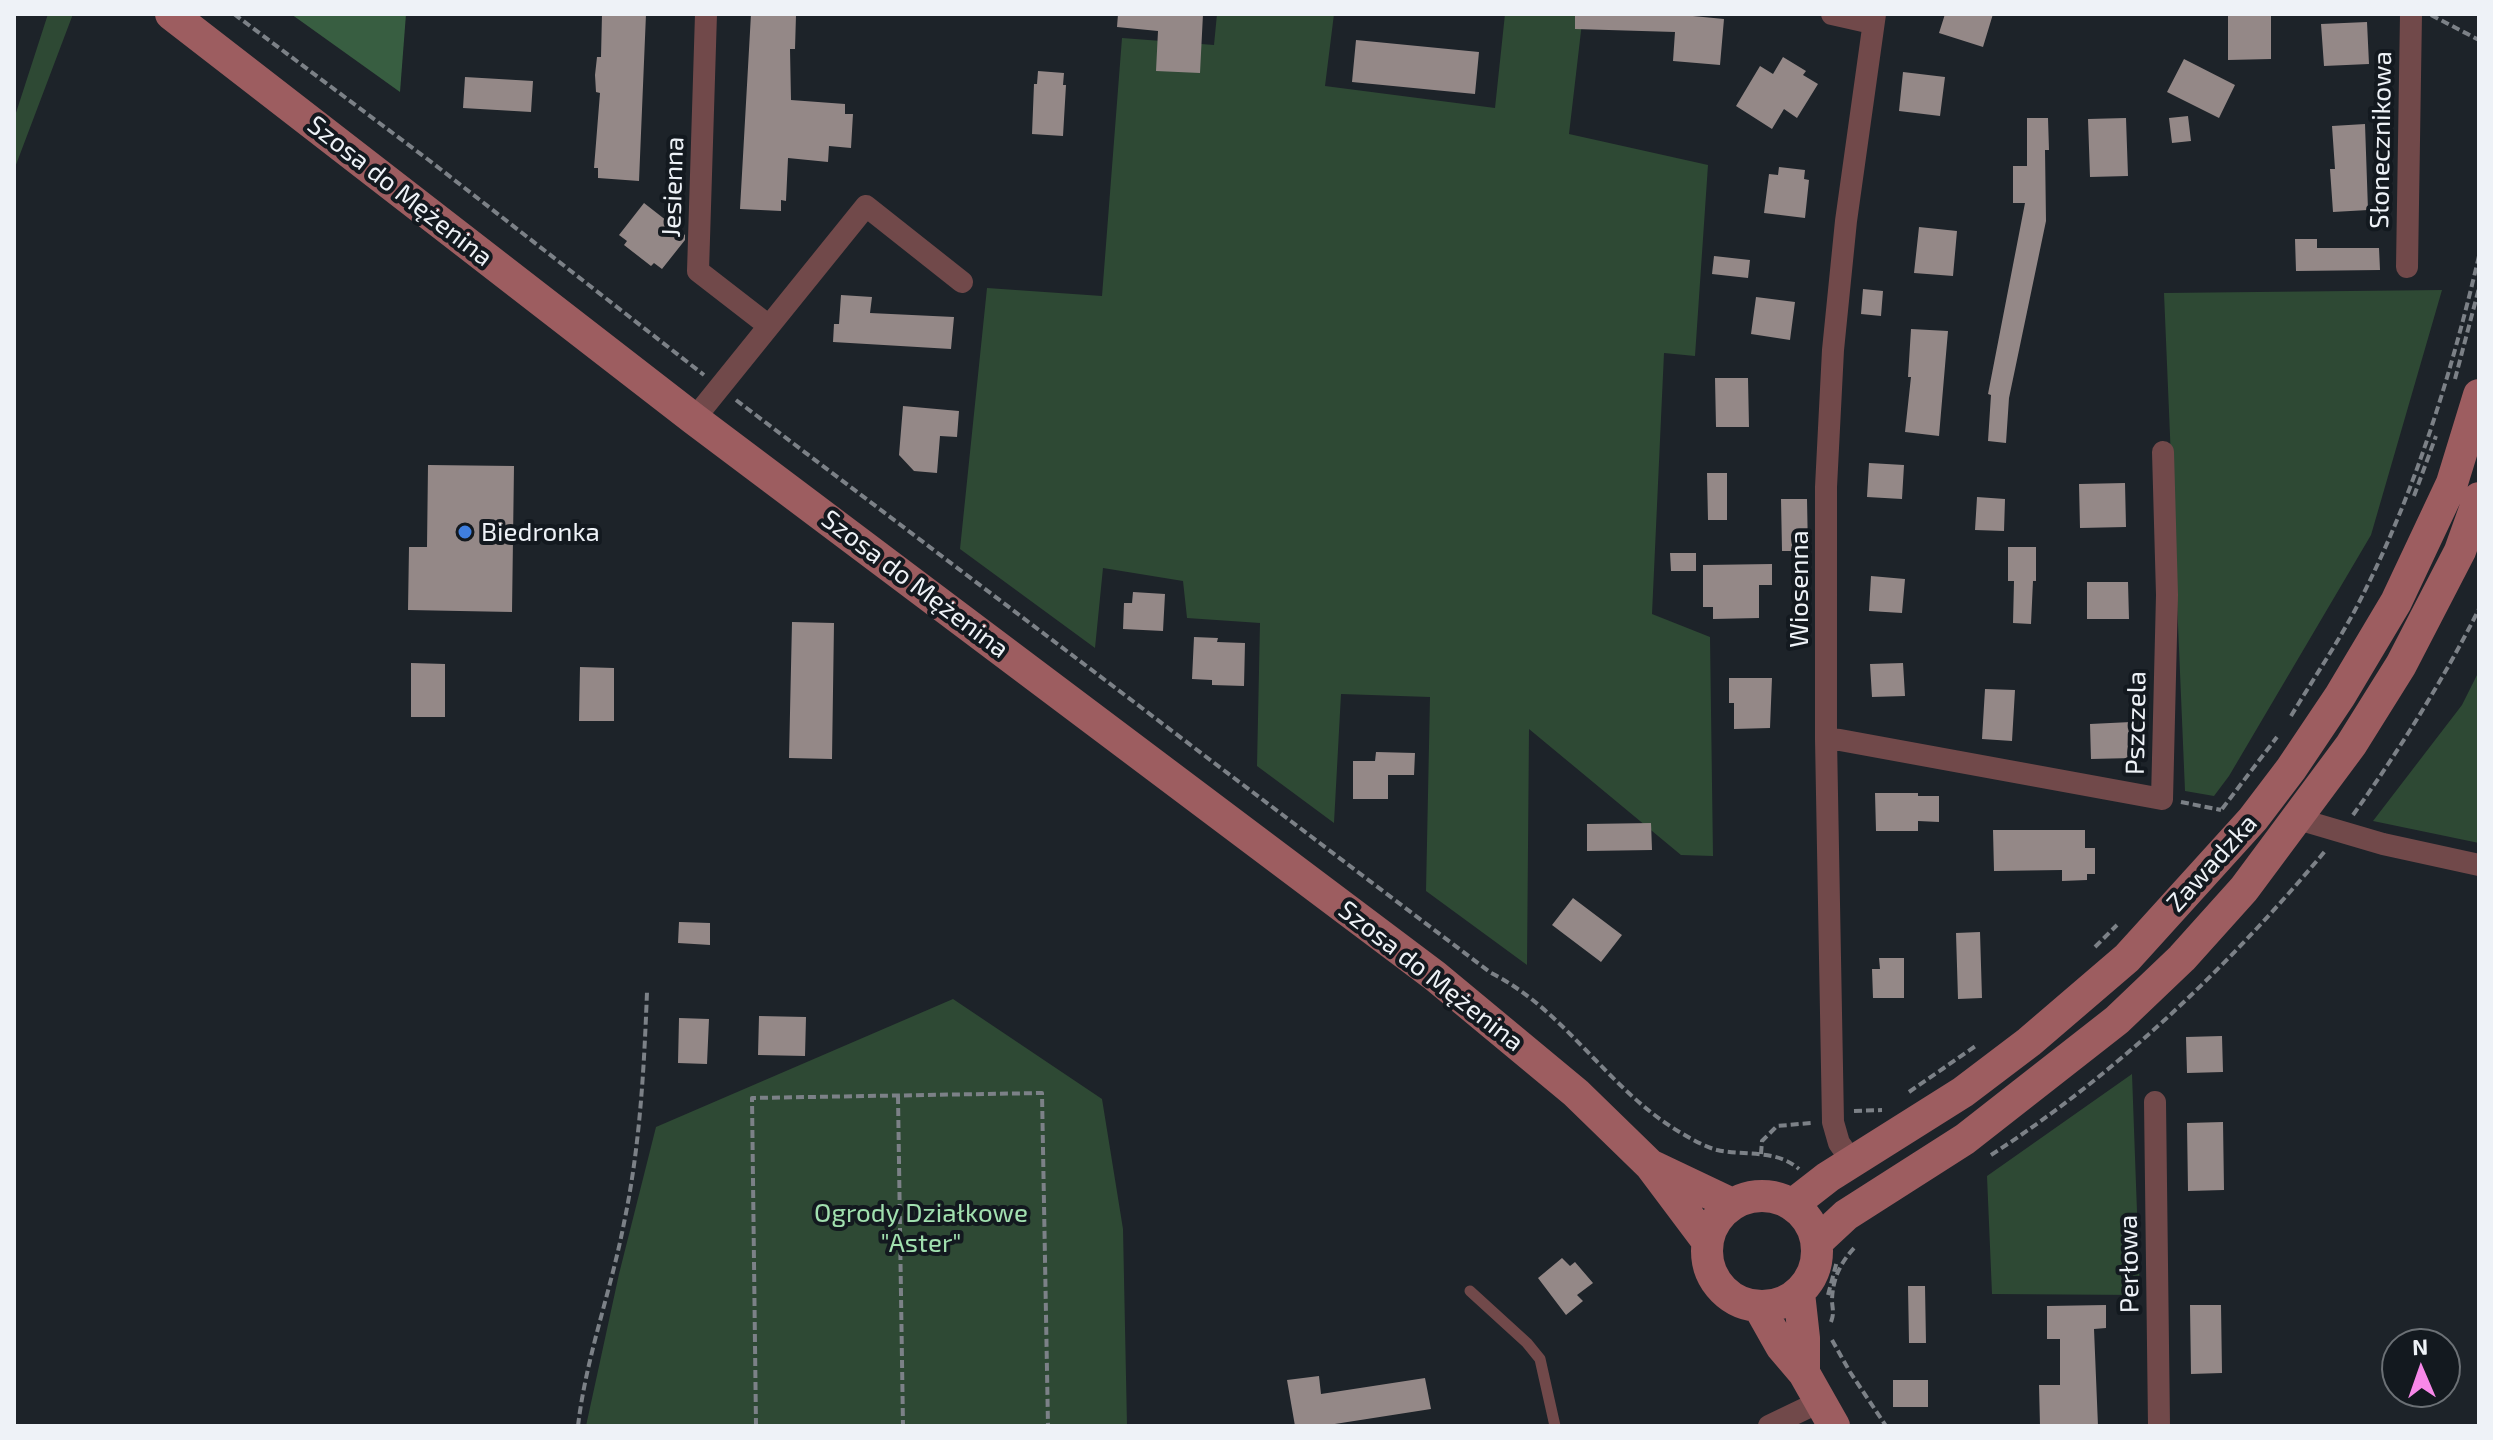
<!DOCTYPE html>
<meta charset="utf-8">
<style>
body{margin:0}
#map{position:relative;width:2493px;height:1440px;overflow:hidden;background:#1d2329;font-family:"Exo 2",sans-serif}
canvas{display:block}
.frame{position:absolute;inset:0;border:16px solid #eef2f7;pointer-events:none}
.north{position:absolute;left:2381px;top:1328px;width:80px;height:80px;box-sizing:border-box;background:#13191f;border:2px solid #6b7075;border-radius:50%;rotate:358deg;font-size:22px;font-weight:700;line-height:32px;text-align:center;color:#eef2f7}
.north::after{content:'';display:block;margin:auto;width:28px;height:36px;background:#f888e9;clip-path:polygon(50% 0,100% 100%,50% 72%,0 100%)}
</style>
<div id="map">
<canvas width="2493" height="1440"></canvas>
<div class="frame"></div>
<div class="north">N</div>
</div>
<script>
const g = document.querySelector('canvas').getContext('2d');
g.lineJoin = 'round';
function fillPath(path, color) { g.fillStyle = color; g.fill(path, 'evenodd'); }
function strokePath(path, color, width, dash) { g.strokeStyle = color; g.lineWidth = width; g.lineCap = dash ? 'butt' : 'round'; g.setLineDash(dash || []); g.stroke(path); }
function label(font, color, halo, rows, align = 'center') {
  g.font = font + ' "Exo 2",sans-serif'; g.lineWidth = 8; g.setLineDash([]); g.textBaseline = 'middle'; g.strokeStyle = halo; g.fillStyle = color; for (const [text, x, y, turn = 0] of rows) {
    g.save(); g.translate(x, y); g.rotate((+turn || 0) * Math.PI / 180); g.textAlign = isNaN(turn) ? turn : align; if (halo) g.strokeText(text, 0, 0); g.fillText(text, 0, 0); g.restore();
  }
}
fillPath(new Path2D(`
 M 48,14 L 73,14 L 14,170 L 14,119 Z
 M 1217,14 L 1334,14 L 1325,86 L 1495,108 L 1505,14 L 1583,14 L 1569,134 L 1708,165 L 1695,356 L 1664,353 L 1652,614 L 1710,637 L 1713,856 L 1681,855 L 1529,729 L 1527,965 L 1426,891 L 1430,697 L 1341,694 L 1334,823 L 1257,766 L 1260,623 L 1187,618 L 1183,581 L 1103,568 L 1095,648 L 960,549 L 987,288 L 1102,296 L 1122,38 L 1214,45 Z
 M 2442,290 L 2371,535 L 2229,776 L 2214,796 L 2185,791 L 2164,293 Z
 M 2479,671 L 2479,843 L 2373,821 L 2462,705 Z
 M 953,999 L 1102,1099 L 1123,1229 L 1127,1426 L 586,1426 L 619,1274 L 656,1127 Z
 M 2132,1074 L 2140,1295 L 1992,1294 L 1987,1176 Z`), '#2e4934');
fillPath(new Path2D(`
 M 291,14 L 406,14 L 400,92 Z`), '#385e41');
fillPath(new Path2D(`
 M 602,14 L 646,14 L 639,181 L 598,178 L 598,168 L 594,168 L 600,93 L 596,92 L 595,75 L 597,57 L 601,57 Z
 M 751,14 L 796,15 L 795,49 L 790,49 L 791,100 L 845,104 L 845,114 L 853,114 L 851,148 L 829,146 L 828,162 L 788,158 L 786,201 L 781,200 L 781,211 L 740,209 Z
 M 1118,14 L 1203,14 L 1200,73 L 1156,71 L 1158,31 L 1117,27 Z
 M 1575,14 L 1672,14 L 1724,19 L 1720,65 L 1673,61 L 1675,32 L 1575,29 Z
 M 1945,14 L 1993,14 L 1983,47 L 1939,33 Z
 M 2228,14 L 2271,14 L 2271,59 L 2228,60 Z
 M 2367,22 L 2369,64 L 2324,66 L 2321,24 Z
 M 1356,40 L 1479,52 L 1475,94 L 1352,82 Z
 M 1783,57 L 1806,71 L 1803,75 L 1818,84 L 1797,118 L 1784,109 L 1772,129 L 1736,106 L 1760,66 L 1773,74 Z
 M 2184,59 L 2235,85 L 2219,118 L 2167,92 Z
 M 1038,71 L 1064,73 L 1063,85 L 1066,85 L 1063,136 L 1032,134 L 1034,84 L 1037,84 Z
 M 1903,72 L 1945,77 L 1940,116 L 1899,111 Z
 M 465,77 L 533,81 L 531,112 L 463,108 Z
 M 2188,116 L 2191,141 L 2172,143 L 2169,118 Z
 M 2027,118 L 2048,118 L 2049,150 L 2045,150 L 2046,221 L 2009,398 L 2006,443 L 1988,441 L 1991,395 L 1988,394 L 2025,203 L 2013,203 L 2013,166 L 2027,166 Z
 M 2126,118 L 2128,176 L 2090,177 L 2088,119 Z
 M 2365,124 L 2368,210 L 2333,212 L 2330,169 L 2335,169 L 2332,126 Z
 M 1779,167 L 1805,170 L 1804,179 L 1809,180 L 1805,218 L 1764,213 L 1769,174 L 1778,175 Z
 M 644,203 L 685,235 L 685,240 L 662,269 L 654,263 L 651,266 L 624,245 L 627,241 L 619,235 Z
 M 1919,227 L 1957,231 L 1953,276 L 1914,273 Z
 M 2295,239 L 2317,239 L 2317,248 L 2379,248 L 2380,270 L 2296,271 Z
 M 1714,256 L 1750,260 L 1748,278 L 1712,274 Z
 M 1863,289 L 1883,291 L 1881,316 L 1861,314 Z
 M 841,295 L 872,297 L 870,313 L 954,317 L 951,349 L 833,342 L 834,324 L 839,324 Z
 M 1756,297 L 1795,302 L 1790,340 L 1751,334 Z
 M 1911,329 L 1948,331 L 1939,436 L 1905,432 L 1911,377 L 1908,377 Z
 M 1715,378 L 1748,378 L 1749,427 L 1716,427 Z
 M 903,406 L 959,411 L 957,437 L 940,436 L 937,473 L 914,471 L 899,455 Z
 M 1869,463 L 1904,465 L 1902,499 L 1867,497 Z
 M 428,465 L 514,466 L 512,612 L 408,610 L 409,547 L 427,547 Z
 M 1707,473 L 1727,473 L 1727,520 L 1708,520 Z
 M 2125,483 L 2126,527 L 2080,528 L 2079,484 Z
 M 1977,497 L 2005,499 L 2004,531 L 1975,530 Z
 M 1781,499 L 1807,499 L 1808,551 L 1782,551 Z
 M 2008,547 L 2036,547 L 2036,581 L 2033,581 L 2031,624 L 2013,623 L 2014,581 L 2008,581 Z
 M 1670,553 L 1696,553 L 1696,571 L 1671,571 Z
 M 1772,564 L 1772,585 L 1759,585 L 1759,618 L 1713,619 L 1713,607 L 1703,607 L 1703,565 Z
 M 1871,576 L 1905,579 L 1902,613 L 1869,611 Z
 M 2087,582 L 2128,582 L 2129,619 L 2087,619 Z
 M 1133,592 L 1165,594 L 1163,631 L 1123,629 L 1124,603 L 1132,603 Z
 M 792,622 L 834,623 L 832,759 L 789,758 Z
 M 1194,637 L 1218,638 L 1217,642 L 1245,643 L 1244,686 L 1212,685 L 1212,680 L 1192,679 Z
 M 411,663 L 445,664 L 445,717 L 411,717 Z
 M 1903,663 L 1905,696 L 1872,697 L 1870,664 Z
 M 580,667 L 614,668 L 614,721 L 579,721 Z
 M 1729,678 L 1772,678 L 1770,728 L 1734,729 L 1734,703 L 1729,703 Z
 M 1985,689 L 2015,690 L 2012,741 L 1982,739 Z
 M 2131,722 L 2133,758 L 2091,759 L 2090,724 Z
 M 1376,752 L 1415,753 L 1414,775 L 1388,775 L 1388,799 L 1353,799 L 1353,761 L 1375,761 Z
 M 1875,793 L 1918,793 L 1918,796 L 1939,796 L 1939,822 L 1918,821 L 1918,831 L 1876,831 Z
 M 1651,823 L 1652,850 L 1587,851 L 1587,824 Z
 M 1993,830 L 2085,830 L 2085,848 L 2095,848 L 2095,874 L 2087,874 L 2087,880 L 2062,881 L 2062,870 L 1994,871 Z
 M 1573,898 L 1622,935 L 1601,962 L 1552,925 Z
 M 679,922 L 710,923 L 710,945 L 678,943 Z
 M 1980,932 L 1982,998 L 1958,999 L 1956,933 Z
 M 1879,958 L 1904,958 L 1904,998 L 1873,998 L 1872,969 L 1880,969 Z
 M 759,1016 L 806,1017 L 805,1056 L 758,1055 Z
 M 679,1018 L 709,1019 L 707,1064 L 678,1063 Z
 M 2222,1036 L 2223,1072 L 2187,1073 L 2186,1037 Z
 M 2223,1122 L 2224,1190 L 2188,1191 L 2187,1123 Z
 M 1562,1258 L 1570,1266 L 1575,1262 L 1593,1283 L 1577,1295 L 1583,1301 L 1566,1315 L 1538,1278 Z
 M 1908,1286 L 1925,1286 L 1926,1343 L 1909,1343 Z
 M 2106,1305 L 2106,1328 L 2094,1329 L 2098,1426 L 2040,1426 L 2039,1385 L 2060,1385 L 2060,1339 L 2047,1339 L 2047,1306 Z
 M 2190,1305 L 2221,1305 L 2222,1373 L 2191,1374 Z
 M 1319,1376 L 1321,1394 L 1425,1378 L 1431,1409 L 1322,1426 L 1295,1426 L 1287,1380 Z
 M 1893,1380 L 1928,1380 L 1928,1407 L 1893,1407 Z`), '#948887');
strokePath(new Path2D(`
 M 234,14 L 430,161 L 704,375
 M 2431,15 L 2479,40
 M 2455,379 L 2479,288
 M 736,400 L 1491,973 C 1567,1011 1609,1092 1683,1134 C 1693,1140 1706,1147 1717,1150 C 1745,1156 1776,1149 1799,1169
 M 2414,496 L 2436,436
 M 2291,716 C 2312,681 2335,647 2354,612 C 2413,500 2450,379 2479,256
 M 2181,802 L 2221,810
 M 2222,809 L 2277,737
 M 2353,815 C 2400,749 2442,682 2479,609
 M 2095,947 L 2117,925
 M 1909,1092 L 1977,1045
 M 898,1096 L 903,1426
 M 1854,1111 L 1882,1110
 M 1761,1154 L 1762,1141 L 1777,1126 L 1811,1123
 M 1991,1155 C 2118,1073 2230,965 2326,850
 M 1828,1295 L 1837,1261
 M 1831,1322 C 1834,1314 1833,1311 1832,1302 C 1832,1280 1840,1263 1855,1247
 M 1832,1340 L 1850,1372 L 1886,1426
 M 578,1426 C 586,1357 611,1291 624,1223 C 640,1146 644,1070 647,992
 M 756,1426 L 752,1098 L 1042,1093 L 1048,1426`), '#7c8187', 4, [8, 4]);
strokePath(new Path2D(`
 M 1470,1291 L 1527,1343 L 1540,1359 L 1555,1426`), '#71494a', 11);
strokePath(new Path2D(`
 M 706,14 L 698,271 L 769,326
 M 1832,14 L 1872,23
 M 2407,267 L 2411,14
 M 694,419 L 866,206 L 962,282
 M 1826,739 L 1840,740 L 2162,799 L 2167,595 L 2163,452
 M 2298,819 L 2383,844 L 2479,865
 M 2155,1102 L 2159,1426
 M 1852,1161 L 1839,1143 L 1833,1122 L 1826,739 L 1826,487 L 1833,350 L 1846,221 L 1875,14
 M 1769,1426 L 1819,1402`), '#71494a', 22);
strokePath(new Path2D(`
 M 171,14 L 694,419 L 1435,976 L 1576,1093 L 1650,1165 L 1707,1241
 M 1652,1166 L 1732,1204
 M1707 1251a55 55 0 1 1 110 0a55 55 0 1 1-110 0Z
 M 1792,1205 L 1828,1177 L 1963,1092 L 2029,1042 L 2127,958 L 2253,819 L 2291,769 L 2340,696 L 2396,602 L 2452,483 L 2479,395
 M 1817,1242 L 1846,1215 L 1965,1139 L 2117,1020 L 2182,958 L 2244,889 L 2351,745 L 2401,665 L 2460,551 L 2479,498
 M 1799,1293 L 1804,1338 L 1804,1373
 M 1759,1307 L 1781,1346 L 1804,1373 L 1834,1426`), '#9d5d60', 32);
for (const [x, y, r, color] of [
 [465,532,8,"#3f7fe0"]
]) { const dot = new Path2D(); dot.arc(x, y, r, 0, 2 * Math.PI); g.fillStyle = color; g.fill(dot); strokePath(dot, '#13191f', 3); }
label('26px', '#eef2f7', '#13191f', [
 ["Słonecznikowa",2381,140,-89],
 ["Jesienna",673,187,-88],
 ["Szosa do Mężenina",400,191,38],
 ["Szosa do Mężenina",915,584,37],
 ["Wiosenna",1799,589,-90],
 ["Pszczela",2136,723,-89],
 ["Zawadzka",2212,863,-48],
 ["Szosa do Mężenina",1431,976,38],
 ["Perłowa",2129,1264,-91]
]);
label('26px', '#eef2f7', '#13191f', [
 ["Biedronka",481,532]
], 'left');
label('26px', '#a1e0af', '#13191f', [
 ["Ogrody Działkowe",921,1213],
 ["\"Aster\"",921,1243]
]);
</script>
